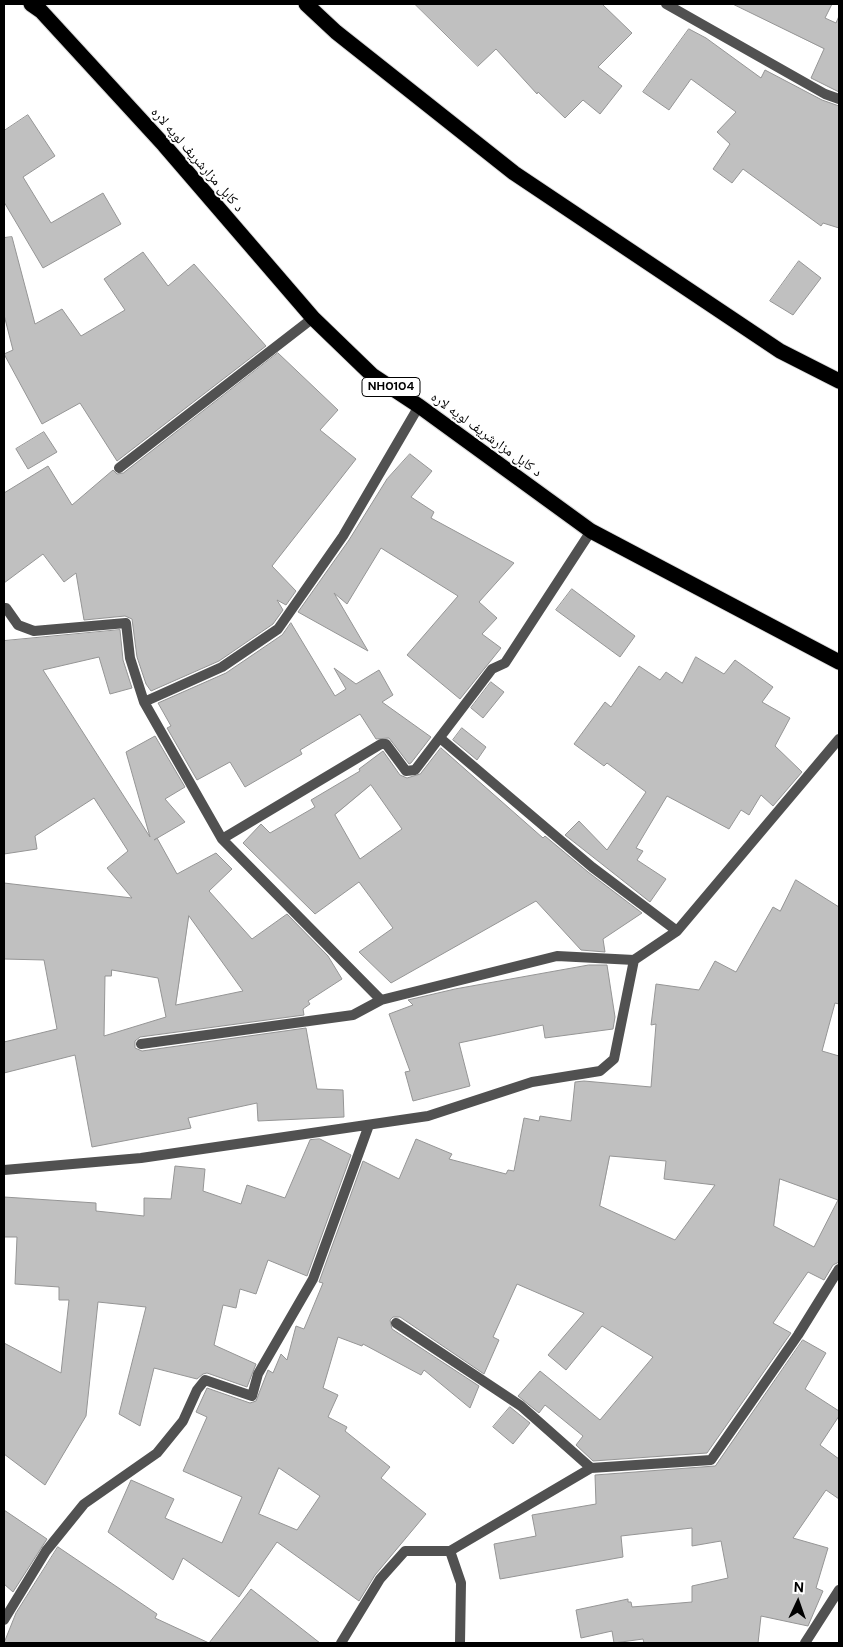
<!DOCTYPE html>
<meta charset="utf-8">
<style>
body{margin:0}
#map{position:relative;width:843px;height:1647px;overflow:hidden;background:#fff;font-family:"DM Sans",sans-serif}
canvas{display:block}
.frame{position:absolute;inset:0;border:5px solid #000;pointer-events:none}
.north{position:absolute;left:773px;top:1577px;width:50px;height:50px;-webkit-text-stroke:4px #fff;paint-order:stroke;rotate:3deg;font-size:14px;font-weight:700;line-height:20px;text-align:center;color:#000}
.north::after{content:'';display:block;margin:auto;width:18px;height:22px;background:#000;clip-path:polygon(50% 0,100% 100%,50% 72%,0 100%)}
</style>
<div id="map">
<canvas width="843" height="1647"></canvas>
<div class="frame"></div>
<div class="north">N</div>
</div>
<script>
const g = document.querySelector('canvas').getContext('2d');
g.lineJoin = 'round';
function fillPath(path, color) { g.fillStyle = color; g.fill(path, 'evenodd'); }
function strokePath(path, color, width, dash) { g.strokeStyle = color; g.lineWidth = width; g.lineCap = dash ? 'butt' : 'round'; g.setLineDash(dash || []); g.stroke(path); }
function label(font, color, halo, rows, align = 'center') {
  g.font = font + ' "DM Sans","Noto Naskh Arabic",sans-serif'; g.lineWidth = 4; g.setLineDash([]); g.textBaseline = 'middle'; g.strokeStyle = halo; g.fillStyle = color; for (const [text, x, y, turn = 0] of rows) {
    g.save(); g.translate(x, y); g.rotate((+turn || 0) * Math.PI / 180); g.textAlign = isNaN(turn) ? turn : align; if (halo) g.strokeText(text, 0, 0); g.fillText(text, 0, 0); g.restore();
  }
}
const building = new Path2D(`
 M 415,4 L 602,4 L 632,33 L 598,67 L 622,86 L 600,114 L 583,100 L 565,118 L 538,92 L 537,94 L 496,49 L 478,66 Z
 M 733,4 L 832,4 L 825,18 L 836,23 L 839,16 L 839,92 L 811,78 L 824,49 Z
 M 689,29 L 706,38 L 761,78 L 765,70 L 822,100 L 839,106 L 839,228 L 823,223 L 821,226 L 743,169 L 732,183 L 713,169 L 730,144 L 717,132 L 736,112 L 691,79 L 669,110 L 643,92 Z
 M 28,115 L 55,156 L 23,177 L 51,223 L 103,193 L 121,224 L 43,268 L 4,202 L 4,131 Z
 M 12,237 L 35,324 L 62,309 L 81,336 L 125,310 L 104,279 L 143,252 L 168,286 L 194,264 L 266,346 L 117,461 L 80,403 L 42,424 L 4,354 L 13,350 L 4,315 L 4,238 Z
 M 799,261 L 821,278 L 793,315 L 770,301 Z
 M 278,353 L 338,410 L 320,430 L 356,459 L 272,566 L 296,591 L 286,605 L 277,600 L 283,610 L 273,624 L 219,661 L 151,691 L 146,684 L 137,657 L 132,619 L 125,616 L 84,620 L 76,573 L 64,582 L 43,554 L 4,583 L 4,493 L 48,466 L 72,505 L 113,470 L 117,474 L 123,473 Z
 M 44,432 L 57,452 L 28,469 L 16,449 Z
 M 410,454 L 432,471 L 411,497 L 434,512 L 431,518 L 514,563 L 479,602 L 497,618 L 482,634 L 501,648 L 460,699 L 407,655 L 458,596 L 381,548 L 347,604 L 334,593 L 368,651 L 298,612 L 349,540 L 387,479 Z
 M 572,589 L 635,636 L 620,657 L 556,610 Z
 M 291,623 L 335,696 L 346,689 L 334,668 L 356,684 L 379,670 L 393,695 L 382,702 L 431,737 L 411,763 L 409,764 L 389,738 L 376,739 L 360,714 L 300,750 L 302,754 L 245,787 L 230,762 L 197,780 L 167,728 L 171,726 L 158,703 L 226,673 L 282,635 Z
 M 120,630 L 123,660 L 132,688 L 110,694 L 99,657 L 43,670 L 150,837 L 126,752 L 155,736 L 185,787 L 165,799 L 185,822 L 154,840 L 157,838 L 177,874 L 216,853 L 232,869 L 209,891 L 252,939 L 287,914 L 328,956 L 342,979 L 308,1001 L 310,1004 L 303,1009 L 304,1015 L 140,1037 L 135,1041 L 135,1048 L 142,1051 L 306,1028 L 317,1089 L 343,1090 L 344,1117 L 258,1121 L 257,1103 L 188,1118 L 191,1128 L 92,1147 L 75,1055 L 4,1073 L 4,1042 L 57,1029 L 44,960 L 4,959 L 4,883 L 132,898 L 107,868 L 128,851 L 94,798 L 35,836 L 37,849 L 4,854 L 4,641 ZM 189,916 L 243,991 L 176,1005 ZM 112,970 L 158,978 L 166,1017 L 104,1036 L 105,976 L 111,976 Z
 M 696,657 L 724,674 L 735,660 L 773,687 L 762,702 L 790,718 L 775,746 L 802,772 L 773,806 L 761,795 L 749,815 L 741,810 L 729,829 L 667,796 L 636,848 L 643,851 L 637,860 L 666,879 L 650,902 L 565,835 L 579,821 L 607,850 L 646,792 L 607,763 L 604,766 L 574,744 L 605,702 L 611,707 L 639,666 L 660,680 L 666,672 L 682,683 Z
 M 491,682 L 504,692 L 483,718 L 471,708 Z
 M 462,728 L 486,747 L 477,760 L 453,740 Z
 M 441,748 L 543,838 L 545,836 L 588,872 L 642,913 L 603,939 L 605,952 L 581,950 L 536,901 L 391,983 L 359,952 L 393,928 L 359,882 L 315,914 L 243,843 L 261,824 L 270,833 L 315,807 L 311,800 L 360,771 L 359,769 L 383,751 L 400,775 L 407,778 L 420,774 ZM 371,785 L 402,829 L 360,859 L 335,815 Z
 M 796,880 L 839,907 L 839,1004 L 835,1003 L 822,1051 L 839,1056 L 839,1262 L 833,1265 L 824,1280 L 808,1272 L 773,1323 L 791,1333 L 707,1453 L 593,1461 L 576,1445 L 583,1436 L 545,1405 L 539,1413 L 518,1396 L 540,1371 L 600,1420 L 653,1357 L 602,1326 L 566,1370 L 548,1355 L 584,1313 L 517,1284 L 493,1337 L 499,1340 L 484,1374 L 400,1317 L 393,1317 L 390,1320 L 392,1329 L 479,1386 L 470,1408 L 424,1370 L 421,1375 L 363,1344 L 362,1346 L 338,1337 L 323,1388 L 338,1395 L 328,1417 L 347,1427 L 345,1431 L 390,1467 L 381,1478 L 426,1514 L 375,1575 L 359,1601 L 277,1542 L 239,1597 L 183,1558 L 173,1580 L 108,1532 L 131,1480 L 174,1499 L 165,1518 L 222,1543 L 242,1497 L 183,1471 L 207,1417 L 196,1412 L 207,1388 L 250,1403 L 256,1401 L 268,1370 L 273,1373 L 281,1354 L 287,1360 L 296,1326 L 304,1329 L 323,1283 L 319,1282 L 363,1161 L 399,1179 L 416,1139 L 452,1154 L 449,1159 L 506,1174 L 508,1170 L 514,1171 L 524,1118 L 539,1121 L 540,1116 L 571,1121 L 575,1082 L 584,1081 L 651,1087 L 656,1024 L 651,1025 L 656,984 L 699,990 L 715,961 L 736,972 L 773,907 L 780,911 ZM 610,1156 L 666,1161 L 664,1179 L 715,1185 L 675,1240 L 600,1206 ZM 780,1179 L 838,1200 L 814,1247 L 774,1226 ZM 279,1468 L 320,1496 L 297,1530 L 259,1514 Z
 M 589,965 L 607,965 L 615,1017 L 613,1029 L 545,1038 L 543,1025 L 459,1043 L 470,1086 L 413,1101 L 405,1072 L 410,1071 L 389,1014 L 413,1005 L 408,1000 L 455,989 Z
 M 320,1139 L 351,1155 L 307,1276 L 268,1260 L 256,1294 L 240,1289 L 236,1308 L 223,1305 L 214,1345 L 256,1364 L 247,1387 L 207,1373 L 203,1374 L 197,1379 L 154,1368 L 140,1426 L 119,1414 L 146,1307 L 98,1302 L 86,1416 L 45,1485 L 4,1454 L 4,1343 L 61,1373 L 69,1300 L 59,1300 L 59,1287 L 15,1284 L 17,1237 L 4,1237 L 4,1197 L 96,1203 L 96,1211 L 144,1216 L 144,1198 L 171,1199 L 175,1166 L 205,1169 L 203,1191 L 241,1204 L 247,1185 L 285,1198 L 310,1140 Z
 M 803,1340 L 826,1353 L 805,1389 L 839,1411 L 839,1416 L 820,1445 L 839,1459 L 839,1499 L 826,1490 L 793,1538 L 828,1548 L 816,1588 L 823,1591 L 808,1626 L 761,1616 L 758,1643 L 644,1643 L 643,1639 L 614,1643 L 612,1631 L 581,1638 L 576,1610 L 628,1599 L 628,1602 L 631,1602 L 632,1607 L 692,1602 L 692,1586 L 728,1578 L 721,1541 L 692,1546 L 692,1528 L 621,1536 L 623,1557 L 500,1579 L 494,1544 L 536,1536 L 532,1515 L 596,1504 L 595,1475 L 715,1466 Z
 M 510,1407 L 530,1423 L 513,1444 L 493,1427 Z
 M 4,1510 L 47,1539 L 13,1592 L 4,1584 Z
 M 58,1547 L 157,1614 L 155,1618 L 209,1643 L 251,1589 L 320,1643 L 4,1643 L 16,1613 Z`);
fillPath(building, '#c0c0c0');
strokePath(building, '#959595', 1);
const highway = new Path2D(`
 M 31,4 L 41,11 L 164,145 L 313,318 L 372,375 L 419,406 L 591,531 L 839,662
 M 306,4 L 336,32 L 514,173 L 780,351 L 839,381`);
strokePath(highway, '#dbdbdb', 17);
strokePath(new Path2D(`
 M 666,4 L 825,94 L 839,99
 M 119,468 L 313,318
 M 4,608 L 6,608 L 18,625 L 34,631 L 126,623 L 130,658 L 144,702 L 222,839 L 381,1000
 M 144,702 L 222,667 L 278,629 L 343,536 L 419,406
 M 440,738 L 592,867 L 677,931
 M 222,839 L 381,744 L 386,744 L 406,771 L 415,770 L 492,669 L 505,663 L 591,531
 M 141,1044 L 353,1015 L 381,1000 L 557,956 L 634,960 L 677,931 L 839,739
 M 4,1170 L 141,1158 L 428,1116 L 532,1082 L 600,1071 L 614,1059 L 634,960
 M 396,1323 L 521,1406 L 591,1468
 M 450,1551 L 461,1583 L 460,1643
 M 4,1620 L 46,1551 L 84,1504 L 157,1453 L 183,1421 L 197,1390 L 205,1380 L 252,1396 L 258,1374 L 313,1279 L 369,1125
 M 341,1643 L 380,1579 L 405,1551 L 450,1551 L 591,1468 L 711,1460 L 798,1335 L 839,1269
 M 805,1643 L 839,1590`), '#515151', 10);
strokePath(highway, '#000', 15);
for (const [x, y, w] of [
 [391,387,58]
]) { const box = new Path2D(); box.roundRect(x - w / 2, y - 9.5, w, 19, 4); g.fillStyle = '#fff'; g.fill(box); strokePath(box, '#000', 1); }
label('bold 12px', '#000', null, [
 ["NH0104",391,387]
]);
label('14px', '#000', '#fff', [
 ["د کابل مزارشریف لویه لاره",197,160,49],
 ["د کابل مزارشریف لویه لاره",486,435,36]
]);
</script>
